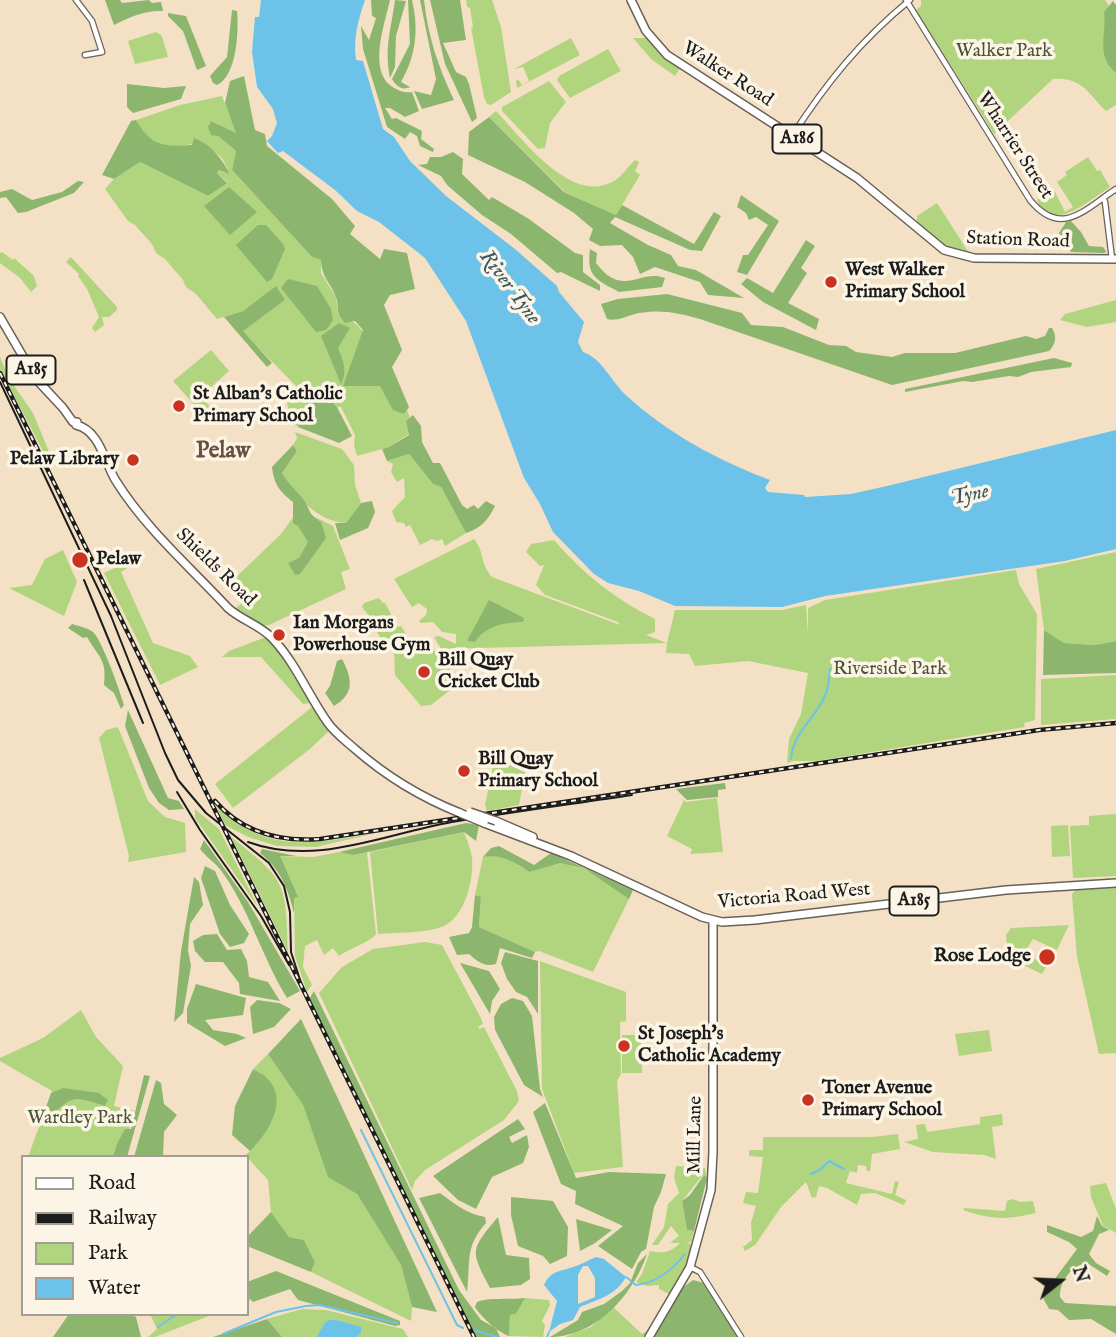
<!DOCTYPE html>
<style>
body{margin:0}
#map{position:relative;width:1116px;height:1337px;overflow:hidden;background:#f4e1c5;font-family:"IM FELL English",serif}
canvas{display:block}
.legend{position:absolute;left:21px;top:1155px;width:228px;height:161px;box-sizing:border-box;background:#fcf5e5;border:2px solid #a29e95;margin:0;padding:9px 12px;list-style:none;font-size:21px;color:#1c1c1c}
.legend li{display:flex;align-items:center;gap:14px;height:35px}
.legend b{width:35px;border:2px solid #a29e95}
.north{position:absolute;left:1025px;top:1246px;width:70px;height:70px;-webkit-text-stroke:5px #fcf5e5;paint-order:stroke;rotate:72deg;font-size:19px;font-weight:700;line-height:28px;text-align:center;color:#1c1c1c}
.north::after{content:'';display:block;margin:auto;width:24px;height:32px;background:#1c1c1c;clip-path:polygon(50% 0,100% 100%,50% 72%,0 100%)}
</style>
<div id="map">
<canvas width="1116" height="1337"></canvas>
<ul class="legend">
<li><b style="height:9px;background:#fff"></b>Road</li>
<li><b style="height:9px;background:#1c1c1c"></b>Railway</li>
<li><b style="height:19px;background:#b1d57e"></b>Park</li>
<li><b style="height:19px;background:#6cc2e9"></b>Water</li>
</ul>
<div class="north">N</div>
</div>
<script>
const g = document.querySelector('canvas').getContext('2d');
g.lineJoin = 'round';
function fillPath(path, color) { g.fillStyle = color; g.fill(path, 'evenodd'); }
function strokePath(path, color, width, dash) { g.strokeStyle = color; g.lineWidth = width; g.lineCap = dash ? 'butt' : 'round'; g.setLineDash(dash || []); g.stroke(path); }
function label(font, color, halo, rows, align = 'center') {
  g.font = font + ' "IM FELL English",serif'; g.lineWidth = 7; g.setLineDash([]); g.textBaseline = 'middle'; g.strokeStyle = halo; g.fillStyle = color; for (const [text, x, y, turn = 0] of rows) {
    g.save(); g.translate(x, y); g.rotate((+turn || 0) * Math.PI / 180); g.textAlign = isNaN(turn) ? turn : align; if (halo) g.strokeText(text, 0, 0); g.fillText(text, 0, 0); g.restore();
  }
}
fillPath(new Path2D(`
 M 466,0 L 492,0 L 501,27 L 511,92 L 491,105 L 487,104 L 484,97 L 471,28 L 473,27 L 470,8 L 467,7 Z
 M 921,0 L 1105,0 L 1116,16 L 1116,105 L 1106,111 C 1088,94 1083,77 1053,79 L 994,134 L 916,10 L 921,6 Z
 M 156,32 L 162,36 L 168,57 L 135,64 L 128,41 Z
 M 571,38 L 580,55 L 517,88 L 516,81 L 518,79 L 522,85 L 529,81 L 523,67 L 514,69 Z
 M 633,38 L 646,38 L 661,55 L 680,68 L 675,76 L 651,59 Z
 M 608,49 L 621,71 L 570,98 L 557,80 L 559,76 Z
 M 549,81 L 566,102 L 550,123 L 545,148 L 538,149 L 502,111 L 502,107 Z
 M 222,96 L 237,134 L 211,121 L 218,136 L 236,151 L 232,170 L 312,257 L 321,260 L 321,273 L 336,297 L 338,314 C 377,329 365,352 380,385 C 385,395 396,405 404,414 L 407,410 L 410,417 L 406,421 L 409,434 L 389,447 L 357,456 L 354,445 L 355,435 L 341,407 L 337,407 L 332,400 L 311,391 L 298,427 L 287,419 L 289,412 L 287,403 L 294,395 L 296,386 L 242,331 L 285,300 L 276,287 L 243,311 L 217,319 L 196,294 L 186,287 L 183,280 L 165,259 L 156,253 L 152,244 L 135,225 L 128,221 L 105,189 L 114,179 L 140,162 L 208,196 L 227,182 L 217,173 L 219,170 L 230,174 L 222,158 L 201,141 C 186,148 157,149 145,136 C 141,131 139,125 136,120 L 180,105 Z
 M 496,111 C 522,138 570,204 612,182 C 622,177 627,167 635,160 L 639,162 L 635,171 L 640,175 L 616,215 L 565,192 L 489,117 Z
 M 1088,157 L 1097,171 L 1100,170 L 1110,187 C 1091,199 1051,236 1037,200 L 1051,190 L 1054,190 L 1065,212 L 1073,207 L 1057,182 L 1067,175 L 1065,172 Z
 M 937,203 L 969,253 L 945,246 L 917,223 L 917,216 Z
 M 2,252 L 13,260 L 14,258 L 34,276 L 37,286 L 31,292 L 20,278 L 0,263 L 0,253 Z
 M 71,257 L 117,307 L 117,310 L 109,317 L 102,317 L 104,325 L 95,332 L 92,328 L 99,317 L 87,289 L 78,276 L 79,274 L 66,262 Z
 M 1116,300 L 1116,322 L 1087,327 L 1060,320 L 1065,314 Z
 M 211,350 L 229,371 L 201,396 L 212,409 L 204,416 L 173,381 Z
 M 0,357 L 10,380 L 33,413 L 50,454 L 46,457 L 0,369 Z
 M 295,432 L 342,449 L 354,465 L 355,485 L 361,503 L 346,523 C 318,522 295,496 282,473 L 297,451 L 293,445 L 297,438 Z
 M 409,454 L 433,484 L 441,487 L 466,533 L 445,546 L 442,539 L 437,541 L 432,539 L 420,545 L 410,525 L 406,527 L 404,523 L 396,522 L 392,511 L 405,497 L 404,478 L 397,482 L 391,472 L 393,464 L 387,461 Z
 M 299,509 L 333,526 L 350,569 L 341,572 L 346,589 L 269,625 L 262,626 L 235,609 L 245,600 L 231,582 L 281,534 Z
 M 474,539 C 485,552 479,562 492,577 L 620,625 L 618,622 L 545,595 L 536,585 L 544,565 L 540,566 L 526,552 L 531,544 L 554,540 C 582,573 616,600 655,619 L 655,632 L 646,635 L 667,643 L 675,610 L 782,610 L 806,605 L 808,635 L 808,608 L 825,600 L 1016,570 L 1019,584 L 1037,614 L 1035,720 L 1024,723 L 1025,727 L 817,761 L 794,761 L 787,763 L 789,739 L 801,714 L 808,673 L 748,661 L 695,666 L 689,654 L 666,653 L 667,643 L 441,649 L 434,637 L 439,636 L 456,644 L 456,634 L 442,632 L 433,622 L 421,623 L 419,621 L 426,615 L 427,609 L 419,603 L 412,607 L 394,579 Z
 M 63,550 L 77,582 L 64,616 L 9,588 L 32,585 L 45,559 Z
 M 1116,552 L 1116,641 L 1095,645 L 1064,643 L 1044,630 L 1036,569 Z
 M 135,558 L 133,564 L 121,572 L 153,643 L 190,656 L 198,667 L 160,685 L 104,573 Z
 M 379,598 L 383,603 L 385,603 L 398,627 L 401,626 L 410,640 L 384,643 L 375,629 L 378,627 L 362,607 L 364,603 Z
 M 266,637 L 290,665 L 311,703 L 303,704 L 261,657 L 222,657 L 229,651 Z
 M 428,642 L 451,670 L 458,684 L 431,705 L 421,706 L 395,675 L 394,650 L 403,644 Z
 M 1116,675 L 1116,719 L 1041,725 L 1041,679 Z
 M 316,704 L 331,729 L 310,749 L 233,808 L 215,784 Z
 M 118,727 L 148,801 L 165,817 L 185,823 L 186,852 L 128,862 L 129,856 L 99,738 L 106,730 Z
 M 495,756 L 526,767 L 519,805 L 487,811 L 485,805 Z
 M 717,798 L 723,852 L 690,854 L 692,849 L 667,836 L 684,800 L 686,802 Z
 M 216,805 C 267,854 308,844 372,834 L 316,847 L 277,846 L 248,837 L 225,825 Z
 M 195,809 L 219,829 L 258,907 L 195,818 Z
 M 1116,814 L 1116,876 L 1073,878 L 1070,826 L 1089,825 L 1089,816 Z
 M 1068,825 L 1070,856 L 1052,857 L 1051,826 Z
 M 464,832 C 467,840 471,849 472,858 C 474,880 465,916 444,926 C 425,934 399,932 378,934 L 370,852 Z
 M 231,837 C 286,880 286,882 288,952 Z
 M 339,852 L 353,855 L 367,852 L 376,934 C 370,942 349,949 339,956 L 333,948 L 324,955 L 317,940 L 305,946 L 303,967 L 312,985 L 307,992 L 295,956 L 294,898 L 297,897 L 279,856 L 313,857 Z
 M 495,855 L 510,860 L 529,872 C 539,869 551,863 561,863 C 588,864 610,883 629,899 L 593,972 L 539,951 L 535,952 L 479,927 L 481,898 L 475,895 L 483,857 Z
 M 1116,888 L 1116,1053 L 1099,1054 L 1077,957 L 1072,894 L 1077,889 Z
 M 1069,925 L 1057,950 L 1033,939 L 1025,952 L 1046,967 L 1042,974 L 1008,958 L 1006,935 L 1011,928 Z
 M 425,942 L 442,945 L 481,1018 L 483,1024 L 478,1027 L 479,1029 L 484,1027 L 517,1091 L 519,1101 L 504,1120 L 425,1170 L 415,1181 L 412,1190 L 319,993 L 342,967 L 373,949 Z
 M 540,961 L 626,992 L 626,1021 L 620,1022 L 621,1074 L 617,1081 L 623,1167 L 574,1173 L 542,1089 Z
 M 81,1010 L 96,1037 L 123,1066 L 114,1106 L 134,1111 L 122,1157 L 28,1157 L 52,1091 L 0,1061 L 0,1058 L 43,1038 Z
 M 989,1030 L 992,1051 L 959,1056 L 955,1034 Z
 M 622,1035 L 641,1035 L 642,1073 L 622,1073 Z
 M 268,1054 L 303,1105 L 328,1176 L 357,1194 L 401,1265 L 412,1307 L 411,1321 L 311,1272 L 315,1262 L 304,1240 L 289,1237 L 271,1212 L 268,1180 L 245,1155 L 250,1151 L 268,1078 L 253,1069 Z
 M 1002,1114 L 1003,1125 L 992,1127 L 996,1159 L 984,1155 L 933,1152 L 904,1142 L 918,1139 L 916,1125 L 925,1124 L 927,1132 L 980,1124 L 980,1117 Z
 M 898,1134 L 900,1149 L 872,1154 L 870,1171 L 867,1171 L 866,1166 L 858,1165 L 857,1173 L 850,1171 L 846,1183 L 892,1194 L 895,1181 L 899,1182 L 895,1195 L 906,1200 L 904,1205 L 875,1193 L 861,1194 L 857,1205 L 827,1188 L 819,1186 L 816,1197 L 812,1198 L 806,1182 L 781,1207 L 755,1245 L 745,1251 L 743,1247 L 752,1240 L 751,1223 L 756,1206 L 743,1203 L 746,1192 L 758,1193 L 763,1157 L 749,1156 L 749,1150 L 763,1150 L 763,1137 L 872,1137 Z
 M 676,1166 L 705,1168 L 707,1178 L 703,1175 L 682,1201 L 687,1230 L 694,1231 L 691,1242 L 686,1242 L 693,1245 L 682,1276 L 669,1294 L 659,1289 L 659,1285 L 647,1286 L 636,1282 L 642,1274 L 650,1251 C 663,1254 671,1252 680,1243 L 670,1243 L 679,1236 L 671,1226 L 658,1245 L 652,1245 L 664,1227 L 668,1204 L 679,1193 L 674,1178 Z
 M 1106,1183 L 1116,1209 L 1116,1233 L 1103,1226 L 1091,1197 L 1090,1186 Z
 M 1013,1199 L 1020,1202 L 1033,1201 L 1036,1213 C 1005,1220 993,1220 963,1210 L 964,1208 L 1005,1211 L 1007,1201 Z
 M 525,1298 L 549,1300 L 550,1305 L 542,1321 L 545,1325 L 543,1337 L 509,1336 L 510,1315 L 516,1314 Z
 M 613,1307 L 642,1334 L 645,1332 L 647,1334 L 645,1337 L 565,1337 L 591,1327 Z
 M 302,1309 L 326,1310 L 403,1329 L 408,1337 L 282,1337 L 267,1319 Z
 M 150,1314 L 214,1314 L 155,1337 L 148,1337 L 157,1329 Z`), '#b1d57e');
fillPath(new Path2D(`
 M 105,0 L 120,0 L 122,3 L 149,0 L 152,3 L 161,2 L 163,11 C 145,10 130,17 114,25 Z
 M 371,0 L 390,0 C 385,23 368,69 391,86 C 399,91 403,93 412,92 L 419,111 L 405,117 L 390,108 L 385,108 L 392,119 L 396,118 L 422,131 L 421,139 L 434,149 L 433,152 L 420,146 L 417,136 L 410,132 L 405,139 L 387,127 L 363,49 L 361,26 L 369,40 L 376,18 L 372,16 Z
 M 395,0 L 406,1 L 396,36 L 395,67 L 390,78 C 384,47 391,30 395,0 Z
 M 408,0 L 412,0 C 419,29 416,56 401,82 L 410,87 C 402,91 396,86 392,79 L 410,44 Z
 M 420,0 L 424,0 C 428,36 438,67 454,100 L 422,109 L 414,91 L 431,95 L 436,79 Z
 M 430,0 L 460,0 L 466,40 L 443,43 L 456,72 L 466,77 L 469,84 L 477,118 L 472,122 L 445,64 Z
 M 1113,1 L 1116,5 L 1116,73 C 1095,55 1107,35 1104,12 Z
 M 232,10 L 237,11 C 239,30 237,76 217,85 L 213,83 L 210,76 L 227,57 Z
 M 168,13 L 186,16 L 206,66 L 197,70 L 183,31 L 168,16 Z
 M 244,76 L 255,130 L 265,134 L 267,146 L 332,199 L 355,226 L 350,234 L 380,259 L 384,249 L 407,253 L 415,289 L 390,295 L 384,305 L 402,350 L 392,367 L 409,407 L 404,414 L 393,410 L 380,386 L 343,386 L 363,330 L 355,321 L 345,323 C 334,310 340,309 336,297 C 330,281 322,279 321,260 L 312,257 L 232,170 L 236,151 L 218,136 L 211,135 L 208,127 L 211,121 L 236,133 L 225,103 L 230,81 Z
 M 127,84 L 164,88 L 186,86 L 181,99 L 133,113 L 127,107 Z
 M 489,117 L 564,192 L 616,215 L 622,205 L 694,244 L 714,212 L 721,216 L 702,251 L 690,250 L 615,217 L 610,223 L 648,245 L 671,255 L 678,266 L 696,270 L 744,298 L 708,295 L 700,282 L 655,267 L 640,274 L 633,257 L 622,245 L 600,246 L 589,240 L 593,229 L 574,213 L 525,182 L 468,155 L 469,132 Z
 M 136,120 C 151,146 163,147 192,145 L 194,138 C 211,144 222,159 230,174 L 219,170 L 217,173 L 227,183 L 208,196 L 140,162 L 114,179 L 102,175 L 131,121 Z
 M 453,152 L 463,159 L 462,174 L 489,200 L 492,197 L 529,219 L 575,253 L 583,255 L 583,272 L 600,285 L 600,291 L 561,272 L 557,273 L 511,234 L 482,215 L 447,185 L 441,176 L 418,165 L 427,164 L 430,157 L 441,157 Z
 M 78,181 L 84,182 L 74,193 L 26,212 L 18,213 L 6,197 L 0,198 L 0,192 L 12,189 L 32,200 L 62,192 Z
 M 229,187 L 257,212 L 230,235 L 204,206 Z
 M 741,195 L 779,221 L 747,275 L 737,272 L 743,255 L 748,255 L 768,225 L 756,217 L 749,220 L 746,213 L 737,207 Z
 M 1071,221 L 1081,232 L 1089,246 L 1103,247 L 1106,251 L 1105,253 L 1071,252 L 1059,233 L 1066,222 Z
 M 258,225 L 266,225 L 283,244 L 285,249 L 272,279 L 267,282 L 236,245 Z
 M 806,240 L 815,246 L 801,268 L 807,273 L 788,303 L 819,319 L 816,330 L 763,302 L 741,284 L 747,278 L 773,293 Z
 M 590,249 L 597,253 L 596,263 C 623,299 640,268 665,278 L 662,287 L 619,292 C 597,280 586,277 590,249 Z
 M 288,279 L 317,286 L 331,309 L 333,320 L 326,330 L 316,332 L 281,288 Z
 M 276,286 L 285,300 L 243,331 L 272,363 L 267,367 L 224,317 L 243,311 Z
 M 667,294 L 742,313 L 751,325 L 783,327 L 829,345 L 846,346 L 856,352 L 892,357 L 905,353 L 955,353 L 1026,336 L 1036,339 L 1045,336 L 1049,328 L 1052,328 C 1057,336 1056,344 1049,351 L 892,385 L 700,319 C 679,313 661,309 639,313 C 629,315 617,322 607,319 L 601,304 L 618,299 Z
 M 339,323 L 350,328 L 338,348 C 343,361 348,370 341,384 L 321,336 Z
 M 1054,358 L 1072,363 L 1071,367 L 1031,372 L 1018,377 L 1009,376 L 972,382 L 963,381 L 905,392 L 905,389 Z
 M 315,388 L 320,388 L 337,407 L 352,436 L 339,443 L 298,427 L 311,391 Z
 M 413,415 L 421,426 L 422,442 L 433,463 L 440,463 L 462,505 L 467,509 L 474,505 L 478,509 L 486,501 L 495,506 C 488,520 481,528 466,533 L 441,487 L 433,484 L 409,454 L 387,461 L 382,449 L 389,447 L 409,435 L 406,421 Z
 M 293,445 L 297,451 L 282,473 C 288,484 297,491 304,500 C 311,511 308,514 321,522 L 326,538 L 300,574 L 295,575 L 288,563 L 299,558 L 308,542 L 298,526 L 293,523 L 293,502 C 279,491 274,484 272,467 Z
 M 372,501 L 375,512 L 368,528 L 340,540 L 335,523 L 346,523 L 361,503 Z
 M 489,600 L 524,618 L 523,622 C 505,622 485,626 475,642 L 467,641 Z
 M 72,624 C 78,626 88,628 93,632 C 102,640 120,691 124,705 L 121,709 L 114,693 L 104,685 C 107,659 99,658 87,637 L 83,638 L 68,628 Z
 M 1044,630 L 1064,643 L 1095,645 L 1116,641 L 1116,673 L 1043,675 Z
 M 342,659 C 353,680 354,694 334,706 L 325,693 L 330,686 L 337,661 Z
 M 128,710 L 168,798 L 179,801 L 184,809 L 169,810 L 159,803 L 149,788 L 125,726 Z
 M 725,783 L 726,789 L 718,790 L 718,797 L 687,800 L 676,789 Z
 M 466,823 L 479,825 L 476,841 L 464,832 L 353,855 L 339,852 Z
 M 204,840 L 248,902 L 300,991 L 287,998 C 262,958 248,905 219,868 C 213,861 206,857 200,849 Z
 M 499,846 L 534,865 L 551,853 L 633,890 L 629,899 L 584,868 L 560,863 L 529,872 C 514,862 502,854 483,857 L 491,848 Z
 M 262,849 L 296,856 L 280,856 L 298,897 L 294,898 L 294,913 C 288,888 280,869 260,853 Z
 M 205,866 L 215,871 L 230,905 L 249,934 L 244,943 L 230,947 L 220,934 L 201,878 Z
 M 194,877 L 199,882 L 203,905 L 190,924 L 188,950 L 191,966 L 183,1013 L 174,1022 L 181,951 Z
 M 475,895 L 481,897 L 479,927 L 535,952 L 532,958 L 500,948 L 496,964 C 484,967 478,962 469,954 L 457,955 L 449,937 L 469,933 L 472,927 Z
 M 217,934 L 227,950 L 241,949 L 247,961 L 249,977 L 268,982 L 280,1001 L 240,994 L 239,983 L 223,962 L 205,962 L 195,951 L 193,941 L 203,935 Z
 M 505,952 L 538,961 L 538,1014 L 527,997 L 516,992 L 507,979 L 501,963 Z
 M 460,963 L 489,971 L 500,989 L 492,1001 L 490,1014 Z
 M 196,984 L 246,998 L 243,1015 L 205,1020 L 213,1030 L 237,1034 L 246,1038 L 225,1046 L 187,1023 L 187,1009 Z
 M 314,991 L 459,1290 L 481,1320 L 496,1328 L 500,1337 L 475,1337 L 309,999 Z
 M 512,998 L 523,1001 L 532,1016 L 540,1089 L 543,1097 L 524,1085 L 495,1030 L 494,1017 L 501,1004 Z
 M 257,1000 L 279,1003 L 291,1009 L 274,1027 L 253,1034 L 250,1007 Z
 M 301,1019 L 437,1312 L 412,1307 L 401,1265 L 357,1194 L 328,1177 L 303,1105 L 268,1054 Z
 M 253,1069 C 257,1072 264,1074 267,1078 C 290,1101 267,1134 250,1151 L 232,1135 L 235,1106 Z
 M 144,1075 L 150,1076 L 127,1157 L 113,1157 L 117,1144 L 125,1129 L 131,1129 Z
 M 156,1080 L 161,1083 L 164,1104 L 177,1115 L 164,1132 L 163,1157 L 134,1157 Z
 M 63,1088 L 99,1093 L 108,1100 L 105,1106 C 63,1091 75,1102 42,1119 L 51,1093 Z
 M 545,1103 L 576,1178 L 609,1172 L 666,1174 L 661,1192 L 654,1207 L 646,1249 L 641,1252 L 632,1269 L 598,1246 L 623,1226 L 575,1204 L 576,1191 L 561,1184 L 533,1112 Z
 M 518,1119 L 525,1129 L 509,1137 L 512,1143 L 527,1135 L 529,1147 L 523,1163 L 492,1177 L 476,1209 L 458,1200 L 433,1176 Z
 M 704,1175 L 707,1178 L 694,1231 L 687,1230 L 682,1201 L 690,1195 Z
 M 440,1193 C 455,1204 467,1214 485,1217 L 486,1223 C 464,1248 471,1261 467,1292 L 419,1198 Z
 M 511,1197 L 553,1201 L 568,1227 L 567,1256 L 550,1264 L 543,1256 L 518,1246 L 511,1215 Z
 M 271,1212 L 289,1237 L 304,1240 L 315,1262 L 311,1272 L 247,1246 L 247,1237 Z
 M 1097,1216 L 1102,1226 L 1109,1230 L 1099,1234 L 1089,1254 L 1096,1263 L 1110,1271 L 1107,1276 L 1087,1263 C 1072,1265 1059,1282 1060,1297 L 1065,1303 L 1116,1306 L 1116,1334 L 1091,1319 L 1069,1320 L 1058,1310 L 1049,1309 L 1042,1296 L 1077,1249 L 1069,1242 L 1047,1232 L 1047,1225 L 1081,1237 L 1093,1231 Z
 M 498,1217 L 506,1255 L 529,1258 L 530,1279 L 521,1285 L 490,1288 C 470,1250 470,1250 498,1217 Z
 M 576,1219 L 612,1230 L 595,1243 L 580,1251 Z
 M 647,1254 C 633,1295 596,1337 550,1337 L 578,1320 L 582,1312 L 604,1304 L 622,1291 L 630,1283 L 638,1263 Z
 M 276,1271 L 400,1321 L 400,1325 L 395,1326 L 298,1300 L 290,1289 L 253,1302 L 247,1296 L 247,1282 Z
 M 693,1280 L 704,1283 L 738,1337 L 653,1337 L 681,1289 Z
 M 525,1298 L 516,1314 L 510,1315 L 509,1336 C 499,1333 481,1317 475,1307 L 477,1302 C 488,1297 511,1300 525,1298 Z
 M 69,1314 L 130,1314 L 136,1317 L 141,1337 L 53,1337 Z
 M 267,1319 L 282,1337 L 213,1337 Z`), '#8cb66d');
fillPath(new Path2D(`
 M 261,0 L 365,0 C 358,20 353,39 356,60 L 363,61 L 383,129 L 394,137 L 410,161 L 446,196 L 515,249 L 557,286 L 559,292 L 584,322 L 578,342 L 583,352 C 603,359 611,382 627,396 C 667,433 719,461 770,480 L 765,488 L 768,492 L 804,495 L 805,497 L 851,494 L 887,486 L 1116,430 L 1116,549 L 1065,561 L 825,596 L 782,607 L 675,606 L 639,591 L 608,583 L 594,574 L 553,532 L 540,504 L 524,478 L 466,321 L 425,258 L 379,222 L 357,211 L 335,190 L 283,151 L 278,153 L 267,141 L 272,136 L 277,123 L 273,109 L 257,87 L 252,52 L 255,17 L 259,17 Z
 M 596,1257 L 604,1259 L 626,1277 C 615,1296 599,1299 580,1307 L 573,1320 L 560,1324 L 549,1332 L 557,1301 L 544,1285 C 551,1270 560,1272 573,1267 C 581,1265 588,1260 596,1257 ZM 583,1266 L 588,1266 L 595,1278 L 595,1297 L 578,1304 L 578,1275 Z
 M 329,1320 L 336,1320 L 361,1327 L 361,1333 L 356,1337 L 317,1337 L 324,1324 Z`), '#6cc2e9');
strokePath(new Path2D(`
 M 791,759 C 793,732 815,719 825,696 C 829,688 829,677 830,669
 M 361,1130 L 457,1325 L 463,1328
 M 811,1174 L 820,1170 L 829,1161 L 844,1169
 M 626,1277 L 636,1285 C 656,1283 673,1269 685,1254
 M 247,1298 L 249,1300
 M 158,1327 L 177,1314
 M 473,1330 L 497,1337
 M 223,1334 L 276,1312 L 306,1306 L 320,1305 L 397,1323
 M 547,1337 L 549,1332`), '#6cc2e9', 2);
const minor = new Path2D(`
 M 76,0 L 92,21 L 102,52 L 85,55
 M 906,0 L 1030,200 C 1061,238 1084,210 1116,189
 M 792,136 C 827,82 861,40 910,0
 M 1103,198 L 1105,202 L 1112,259
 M 690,1267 L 700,1272 L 741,1337`);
const major = new Path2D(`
 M 631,0 L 646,31 L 667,55 L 857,178 L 944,250 L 974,258 L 1116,259
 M 0,317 L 36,379 L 63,408 L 73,422 L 77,422 L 76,425 C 100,430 105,464 116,481 C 146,529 190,567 228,608 C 241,620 260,625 272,638 C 296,663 308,695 328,723 C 335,733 346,741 355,749 C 387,777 420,797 460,813
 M 496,821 L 533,837
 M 484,823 L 571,856 L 702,917 L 722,922 L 755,920 L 1006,890 L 1116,883
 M 649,1337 L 690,1267 L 711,1190 L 713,1152 L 713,920`);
strokePath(minor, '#686157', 7);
strokePath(major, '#686157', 10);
strokePath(minor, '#fff', 4.5);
strokePath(major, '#fff', 7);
strokePath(new Path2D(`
 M 0,382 L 111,616 L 165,753 L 178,780 L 206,813 L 269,863 L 284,886 L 290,912 L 291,952 L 302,986
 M 84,580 L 143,723
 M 177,792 L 200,830 L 261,916 L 289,965
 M 248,842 C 316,867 384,834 452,822 C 512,812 572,804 632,795`), '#1c1c1c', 2);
const rail = new Path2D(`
 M 0,373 L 474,1337
 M 215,801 C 243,833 280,842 320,839 L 1039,730 L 1116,723`);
strokePath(rail, '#1c1c1c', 4.5);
strokePath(rail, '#fcf5e5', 2, [5]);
const majorBridge = new Path2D(`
 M 470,812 L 496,821
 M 460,813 L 484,823`);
strokePath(majorBridge, '#686157', 10, []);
strokePath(majorBridge, '#fff', 7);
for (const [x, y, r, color] of [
 [831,282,7,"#c8321e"],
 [179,406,7,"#c8321e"],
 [133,460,7,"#c8321e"],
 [80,560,9,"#c8321e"],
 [279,635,7,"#c8321e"],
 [424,672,7,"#c8321e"],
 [464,771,7,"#c8321e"],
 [1047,957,9,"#c8321e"],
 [624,1046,7,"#c8321e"],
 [808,1100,7,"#c8321e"]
]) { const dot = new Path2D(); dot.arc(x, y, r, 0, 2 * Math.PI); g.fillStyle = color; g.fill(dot); strokePath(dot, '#fcf5e5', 2.5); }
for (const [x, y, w] of [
 [797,139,49],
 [31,370,49],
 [914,901,49]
]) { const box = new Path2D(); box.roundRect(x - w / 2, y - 14.5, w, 29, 5); g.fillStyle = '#fcf5e5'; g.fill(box); strokePath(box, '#1c1c1c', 2); }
label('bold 18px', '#1c1c1c', null, [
 ["A186",797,139],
 ["A185",31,370],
 ["A185",914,901]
]);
label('19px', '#495439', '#fcf5e5', [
 ["Walker Park",1004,52],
 ["Riverside Park",890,670],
 ["Wardley Park",80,1119]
]);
label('19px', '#1c1c1c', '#fcf5e5', [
 ["Walker Road",727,75,33],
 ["Wharrier Street",1014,146,57],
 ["Station Road",1018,241,2],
 ["Shields Road",215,568,44],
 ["Victoria Road West",794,897,-5],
 ["Mill Lane",696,1135,-89]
]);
label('bold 19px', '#1c1c1c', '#fcf5e5', [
 ["West Walker",845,271],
 ["Primary School",845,293],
 ["St Alban's Catholic",193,395],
 ["Primary School",193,417],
 ["Pelaw Library",119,460,"right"],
 ["Pelaw",96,560],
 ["Ian Morgans",293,624],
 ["Powerhouse Gym",293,646],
 ["Bill Quay",438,661],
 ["Cricket Club",438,683],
 ["Bill Quay",478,760],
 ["Primary School",478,782],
 ["Rose Lodge",1031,957,"right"],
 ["St Joseph's",638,1035],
 ["Catholic Academy",638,1057],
 ["Toner Avenue",822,1089],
 ["Primary School",822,1111]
], 'left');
label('italic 21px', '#385664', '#fcf5e5', [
 ["River Tyne",509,288,53],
 ["Tyne",970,496,-12]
]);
label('bold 23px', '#684e43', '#fcf5e5', [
 ["Pelaw",223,452]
]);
</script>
